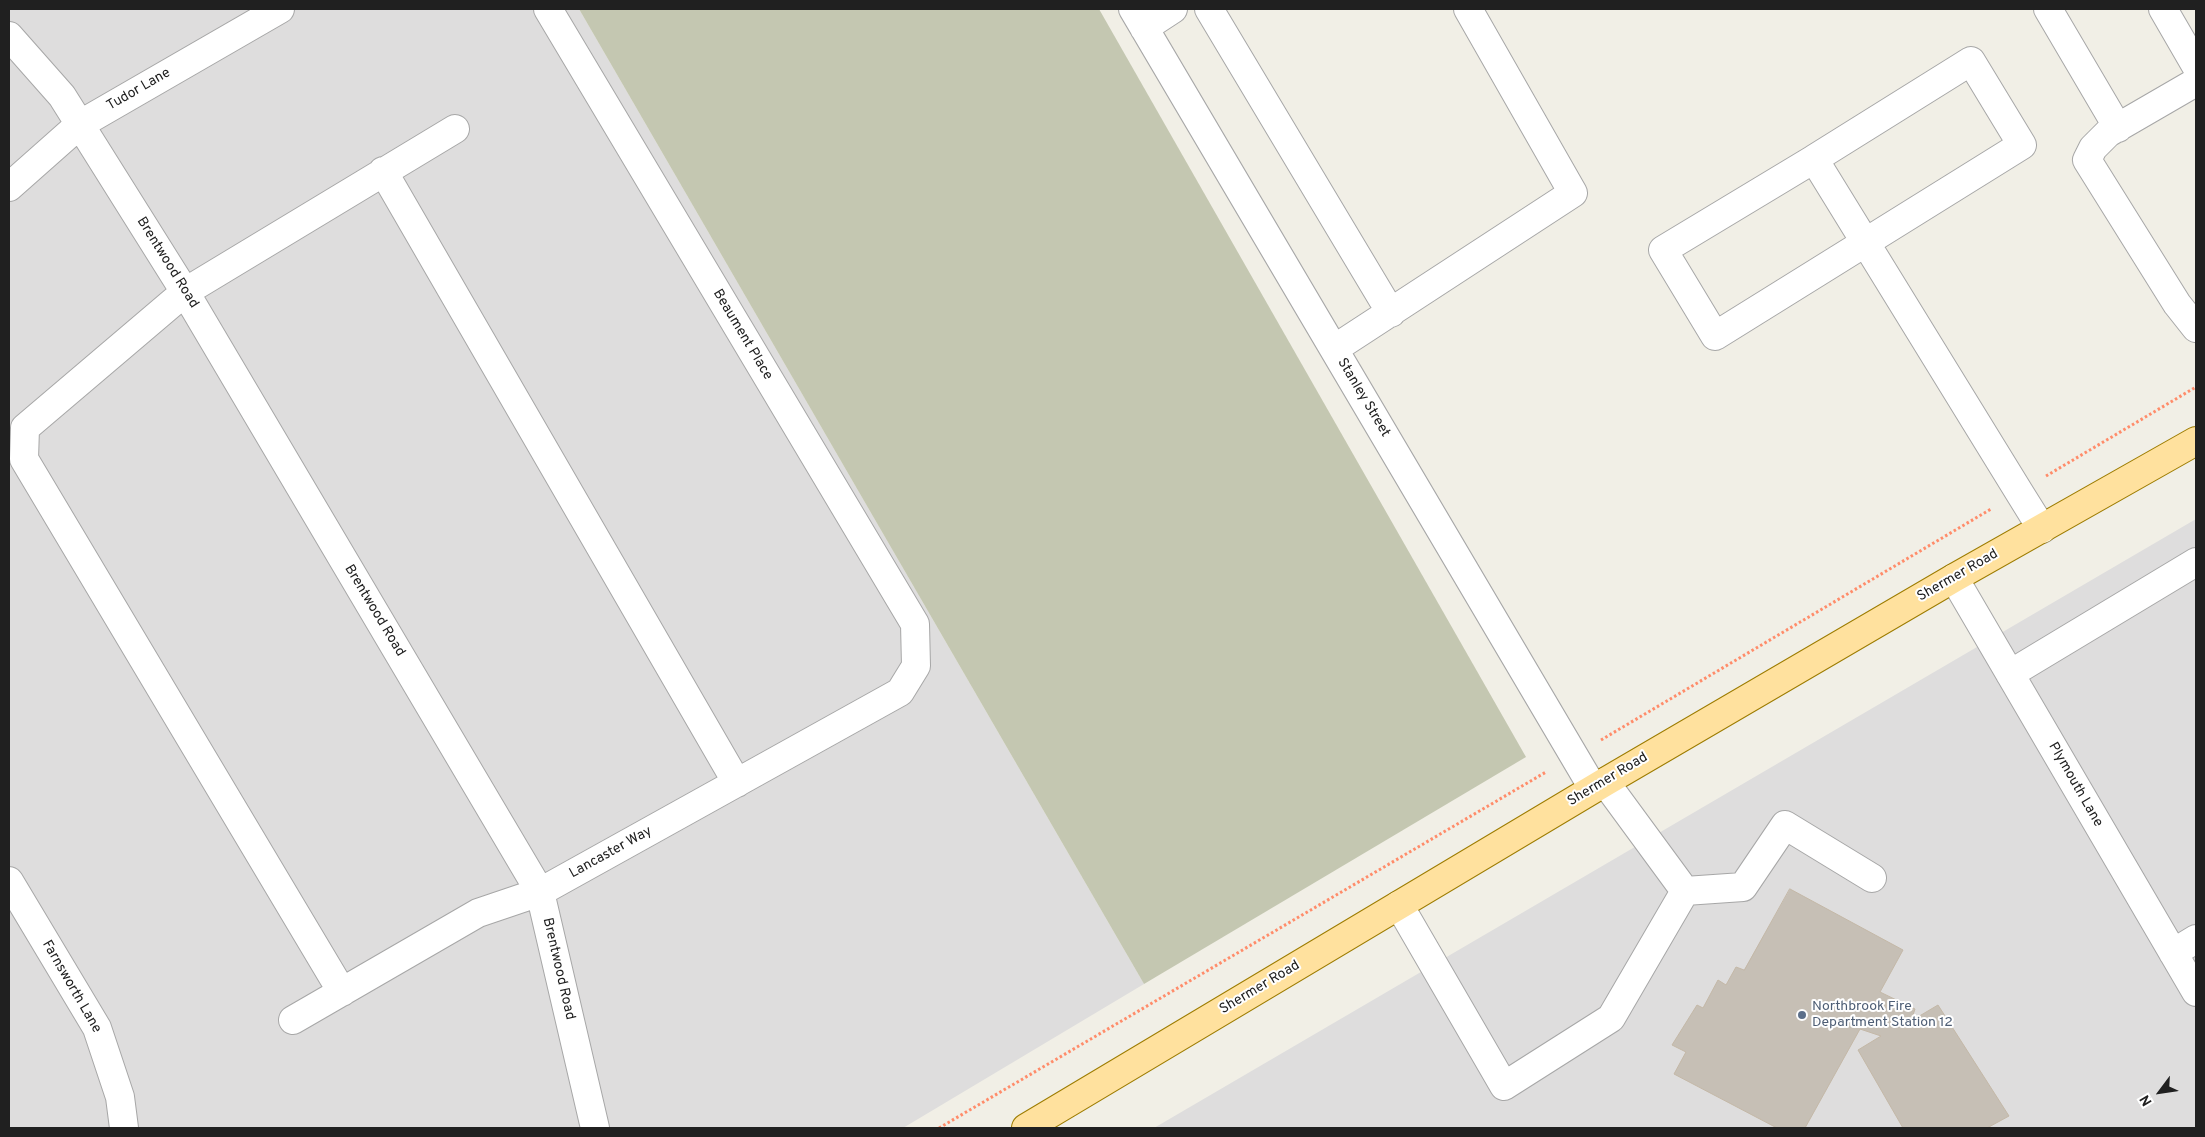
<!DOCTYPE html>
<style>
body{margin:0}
#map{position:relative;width:2205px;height:1137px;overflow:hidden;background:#f1efe6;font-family:Overpass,sans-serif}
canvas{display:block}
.frame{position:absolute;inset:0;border:10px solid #202020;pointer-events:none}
.north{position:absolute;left:2135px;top:1067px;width:50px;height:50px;-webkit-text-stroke:4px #fff;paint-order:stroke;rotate:239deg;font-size:14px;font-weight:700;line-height:20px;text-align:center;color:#202020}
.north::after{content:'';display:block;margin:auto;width:18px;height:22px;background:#202020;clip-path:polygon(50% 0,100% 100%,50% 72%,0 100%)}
</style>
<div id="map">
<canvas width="2205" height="1137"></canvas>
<div class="frame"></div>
<div class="north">N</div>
</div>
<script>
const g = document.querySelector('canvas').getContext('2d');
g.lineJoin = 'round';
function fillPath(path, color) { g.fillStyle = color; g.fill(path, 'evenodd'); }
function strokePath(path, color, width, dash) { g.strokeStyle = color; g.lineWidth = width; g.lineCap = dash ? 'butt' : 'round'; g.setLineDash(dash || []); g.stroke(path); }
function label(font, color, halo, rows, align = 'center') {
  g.font = font + ' Overpass,sans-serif'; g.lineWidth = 4; g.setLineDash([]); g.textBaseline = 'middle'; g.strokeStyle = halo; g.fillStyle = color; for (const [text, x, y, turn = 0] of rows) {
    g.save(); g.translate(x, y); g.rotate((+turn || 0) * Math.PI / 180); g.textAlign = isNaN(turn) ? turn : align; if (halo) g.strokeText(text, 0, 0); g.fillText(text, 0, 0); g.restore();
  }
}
fillPath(new Path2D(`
 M 9,9 L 579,9 L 1144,984 L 903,1128 L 9,1128 Z
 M 2196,519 L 2196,1128 L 1154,1128 Z`), '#dedddd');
fillPath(new Path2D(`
 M 579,9 L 1099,9 L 1526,757 L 1144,984 Z`), '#c4c7b1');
const building = new Path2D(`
 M 1790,889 L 1903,950 L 1880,992 L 1915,1009 L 1911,1021 L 1938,1005 L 2009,1116 L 1987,1128 L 1903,1128 L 1858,1050 L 1881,1036 L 1860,1029 L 1805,1128 L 1777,1128 L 1674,1074 L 1686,1052 L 1672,1045 L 1697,1005 L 1703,1008 L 1718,980 L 1726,985 L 1736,967 L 1744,970 Z`);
fillPath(building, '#c6bfb5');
strokePath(building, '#c4b8a7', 1);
const minor = new Path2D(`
 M 1133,9 L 1593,788
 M 1209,9 L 1391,313
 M 2048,9 L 2118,128
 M 2163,9 L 2196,66
 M 1144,28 L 1173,9
 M 9,36 L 62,96 L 185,292 L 540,892 L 595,1128
 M 2196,82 L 2108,133 L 2093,148 L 2087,160 L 2177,304 L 2196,328
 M 1814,159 L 1663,250 L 1715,336 L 2022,145 L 1971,61 L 1814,159 L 2019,492 L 2042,529
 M 383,171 L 737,783
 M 9,187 L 79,125 L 280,9
 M 1334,349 L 1573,193 L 1468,9
 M 1954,578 L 2196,992
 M 2010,674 L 2196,562
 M 1605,782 L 1685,891
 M 9,881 L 97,1028 L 120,1097 L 124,1128
 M 1685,891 L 1743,887 L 1785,825 L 1872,878
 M 1399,905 L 1504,1086 L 1611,1018 L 1685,891
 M 2173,953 L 2196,939
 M 342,992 L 24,459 L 25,428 L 185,292 L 455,129
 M 293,1020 L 478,913 L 540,892 L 900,692 L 916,666 L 915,624 L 548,9`);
const major = new Path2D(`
 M 1026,1128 L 1605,782 L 1954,578 L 2196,441`);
strokePath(minor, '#a7a7a7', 30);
strokePath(major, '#9d7c00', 30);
strokePath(new Path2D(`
 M 2046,476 L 2196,387
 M 1601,740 L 1991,509
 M 939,1128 L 1546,772`), '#ff8c6a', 3, [2.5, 2.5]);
strokePath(minor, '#fff', 28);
strokePath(major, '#ffe19e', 28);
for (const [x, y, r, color] of [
 [1802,1015,5,"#5c6f8a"]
]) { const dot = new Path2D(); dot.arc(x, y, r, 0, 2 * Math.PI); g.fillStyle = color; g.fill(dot); strokePath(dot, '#fff', 2); }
label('14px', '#202020', '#fff', [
 ["Tudor Lane",139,90,-30],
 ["Brentwood Road",167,263,58],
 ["Beaument Place",742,335,59],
 ["Stanley Street",1363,398,59],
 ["Shermer Road",1958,576,-30],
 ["Brentwood Road",374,611,59],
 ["Shermer Road",1608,780,-31],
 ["Plymouth Lane",2075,785,60],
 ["Lancaster Way",611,853,-29],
 ["Brentwood Road",558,969,77],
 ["Farnsworth Lane",71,987,60],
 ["Shermer Road",1260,988,-31]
]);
label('14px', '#4e5e75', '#fff', [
 ["Northbrook Fire",1812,1007],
 ["Department Station 12",1812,1023]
], 'left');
</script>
